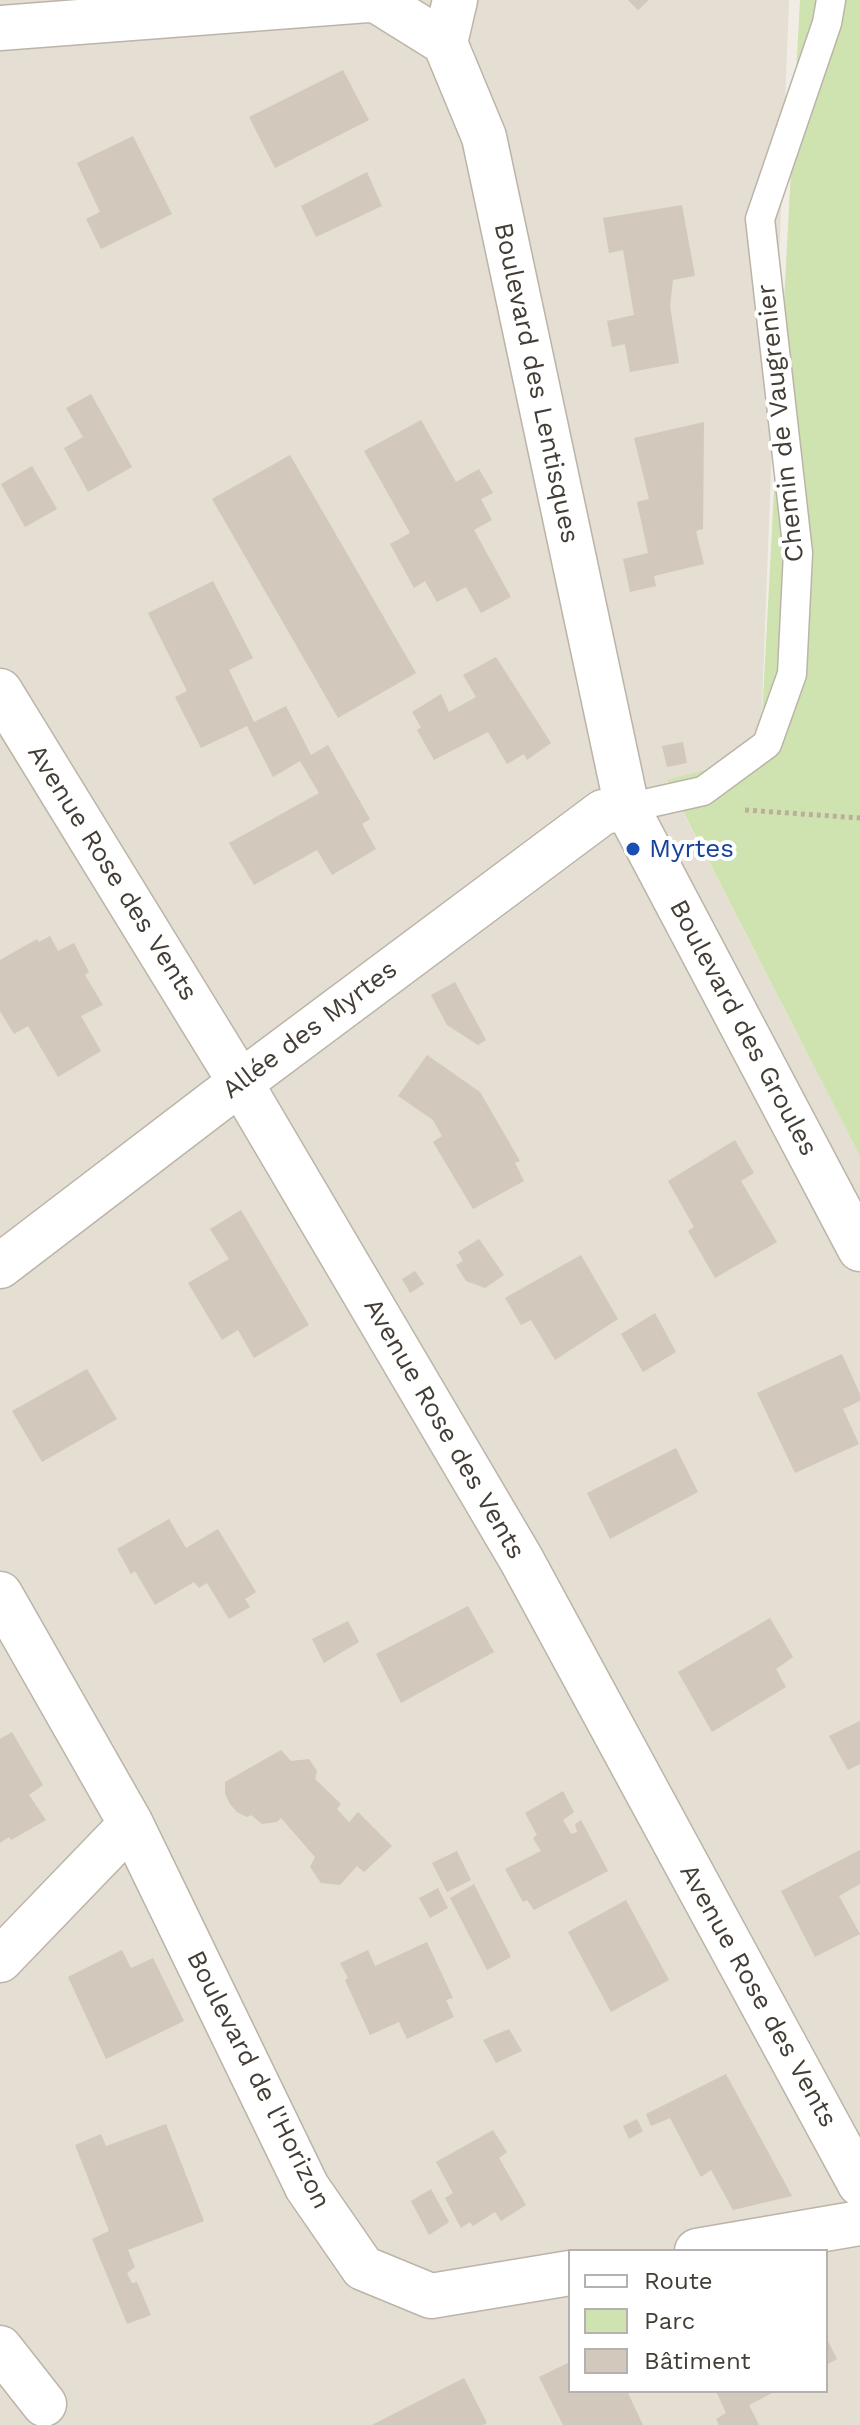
<!DOCTYPE html>
<meta charset="utf-8">
<style>
body{margin:0}
#map{position:relative;width:860px;height:2425px;overflow:hidden;background:#f1ede5;font-family:"Work Sans",sans-serif}
canvas{display:block}
.legend{position:absolute;left:568px;top:2249px;width:260px;height:144px;box-sizing:border-box;background:#fff;border:2px solid #b4b1ae;margin:0;padding:10px 14px;list-style:none;font-size:24px;color:#433d35}
.legend li{display:flex;align-items:center;gap:16px;height:40px}
.legend b{width:40px;border:2px solid #b4b1ae}
</style>
<div id="map">
<canvas width="860" height="2425"></canvas>
<ul class="legend">
<li><b style="height:10px;background:#fff"></b>Route</li>
<li><b style="height:22px;background:#cee3b0"></b>Parc</li>
<li><b style="height:22px;background:#d2c8bb"></b>Bâtiment</li>
</ul>
</div>
<script>
const g = document.querySelector('canvas').getContext('2d');
g.lineJoin = 'round';
function fillPath(path, color) { g.fillStyle = color; g.fill(path, 'evenodd'); }
function strokePath(path, color, width, dash) { g.strokeStyle = color; g.lineWidth = width; g.lineCap = dash ? 'butt' : 'round'; g.setLineDash(dash || []); g.stroke(path); }
function label(font, color, halo, rows, align = 'center') {
  g.font = font + ' "Work Sans",sans-serif'; g.lineWidth = 8; g.setLineDash([]); g.textBaseline = 'middle'; g.strokeStyle = halo; g.fillStyle = color; for (const [text, x, y, turn = 0] of rows) {
    g.save(); g.translate(x, y); g.rotate((+turn || 0) * Math.PI / 180); g.textAlign = isNaN(turn) ? turn : align; if (halo) g.strokeText(text, 0, 0); g.fillText(text, 0, 0); g.restore();
  }
}
fillPath(new Path2D(`
 M 0,0 L 789,0 L 760,757 L 667,781 L 860,1156 L 860,2425 L 0,2425 ZM 570,2251 L 826,2251 L 826,2391 L 570,2391 Z`), '#e4ded3');
fillPath(new Path2D(`
 M 800,0 L 860,0 L 860,1156 L 667,780 L 760,756 Z`), '#cee3b0');
fillPath(new Path2D(`
 M 628,0 L 649,0 L 638,10 Z
 M 343,70 L 369,120 L 275,168 L 249,117 Z
 M 133,136 L 172,214 L 101,249 L 86,219 L 100,212 L 77,163 Z
 M 367,172 L 382,206 L 316,237 L 301,206 Z
 M 682,205 L 695,276 L 673,280 L 670,306 L 679,363 L 630,372 L 625,344 L 612,347 L 607,321 L 634,315 L 623,250 L 609,253 L 603,218 Z
 M 91,394 L 132,467 L 88,492 L 64,448 L 83,437 L 66,408 Z
 M 421,420 L 456,482 L 479,469 L 493,493 L 481,499 L 492,520 L 474,530 L 511,597 L 481,613 L 466,587 L 437,602 L 425,581 L 414,588 L 390,544 L 410,533 L 364,451 Z
 M 704,422 L 703,529 L 696,531 L 704,564 L 654,576 L 656,586 L 630,592 L 623,559 L 648,553 L 637,502 L 649,499 L 634,438 Z
 M 290,455 L 416,673 L 338,718 L 212,499 Z
 M 32,466 L 57,509 L 25,527 L 1,484 Z
 M 213,581 L 253,658 L 229,670 L 254,722 L 286,706 L 311,755 L 328,745 L 370,819 L 362,824 L 376,849 L 332,875 L 317,850 L 254,885 L 229,843 L 319,793 L 300,761 L 273,777 L 247,726 L 201,748 L 175,697 L 187,691 L 148,613 Z
 M 496,657 L 551,743 L 527,760 L 524,754 L 507,764 L 488,732 L 434,760 L 417,730 L 421,727 L 412,712 L 441,694 L 449,712 L 476,697 L 463,675 Z
 M 683,742 L 687,763 L 667,767 L 662,746 Z
 M 50,936 L 58,951 L 74,943 L 89,972 L 85,975 L 103,1005 L 81,1016 L 101,1051 L 58,1077 L 28,1026 L 14,1034 L 0,1011 L 0,960 L 37,939 L 39,942 Z
 M 455,982 L 486,1040 L 478,1045 L 447,1025 L 431,995 Z
 M 427,1055 L 480,1092 L 520,1161 L 515,1163 L 524,1181 L 473,1209 L 433,1142 L 442,1136 L 433,1120 L 398,1096 Z
 M 735,1140 L 754,1173 L 741,1181 L 777,1242 L 715,1278 L 688,1231 L 694,1227 L 668,1181 Z
 M 241,1210 L 309,1325 L 254,1358 L 238,1330 L 222,1340 L 188,1283 L 229,1259 L 210,1229 Z
 M 479,1239 L 504,1275 L 485,1288 L 466,1281 L 456,1265 L 463,1261 L 458,1252 Z
 M 581,1255 L 618,1319 L 555,1360 L 531,1320 L 521,1325 L 505,1298 Z
 M 415,1271 L 424,1284 L 410,1293 L 402,1279 Z
 M 655,1313 L 676,1352 L 643,1372 L 621,1334 Z
 M 842,1354 L 860,1394 L 860,1401 L 843,1409 L 859,1444 L 795,1473 L 757,1393 Z
 M 87,1369 L 117,1419 L 42,1462 L 12,1411 Z
 M 676,1448 L 698,1492 L 610,1539 L 587,1493 Z
 M 169,1519 L 186,1548 L 218,1529 L 256,1592 L 245,1599 L 250,1607 L 229,1619 L 207,1583 L 199,1588 L 194,1582 L 155,1605 L 135,1571 L 131,1574 L 117,1549 Z
 M 468,1606 L 494,1652 L 401,1703 L 376,1654 Z
 M 770,1618 L 793,1657 L 776,1669 L 786,1687 L 712,1732 L 678,1672 Z
 M 348,1621 L 359,1642 L 324,1663 L 312,1639 Z
 M 860,1721 L 860,1764 L 848,1770 L 829,1736 Z
 M 12,1732 L 43,1785 L 29,1795 L 46,1820 L 11,1840 L 9,1837 L 0,1843 L 0,1739 Z
 M 281,1750 L 291,1761 L 309,1759 L 317,1771 L 315,1779 L 341,1804 L 337,1809 L 349,1822 L 358,1812 L 392,1846 L 364,1872 L 357,1866 L 340,1885 L 321,1883 L 310,1867 L 315,1857 L 281,1818 L 277,1822 L 262,1824 L 251,1815 L 247,1817 L 237,1812 L 230,1804 L 225,1794 L 225,1782 Z
 M 563,1791 L 574,1812 L 563,1820 L 571,1834 L 577,1832 L 575,1824 L 581,1820 L 608,1871 L 534,1910 L 527,1900 L 523,1902 L 505,1869 L 541,1851 L 533,1838 L 537,1835 L 525,1813 Z
 M 860,1850 L 860,1884 L 839,1896 L 860,1934 L 815,1957 L 781,1891 Z
 M 457,1851 L 471,1880 L 447,1892 L 432,1863 Z
 M 474,1884 L 511,1957 L 487,1970 L 450,1898 Z
 M 438,1888 L 448,1908 L 430,1918 L 419,1898 Z
 M 626,1900 L 669,1980 L 611,2012 L 568,1932 Z
 M 427,1942 L 453,1998 L 446,2000 L 454,2017 L 407,2039 L 399,2022 L 370,2035 L 345,1980 L 348,1978 L 340,1963 L 368,1950 L 375,1966 Z
 M 122,1950 L 131,1968 L 153,1958 L 184,2021 L 106,2059 L 68,1977 Z
 M 509,2029 L 522,2051 L 496,2063 L 483,2040 Z
 M 726,2074 L 773,2161 L 792,2196 L 733,2210 L 711,2170 L 701,2177 L 670,2118 L 651,2126 L 646,2114 Z
 M 637,2119 L 643,2131 L 629,2139 L 623,2126 Z
 M 166,2124 L 204,2221 L 128,2250 L 135,2267 L 127,2273 L 132,2283 L 137,2282 L 151,2315 L 127,2324 L 92,2239 L 109,2231 L 75,2145 L 101,2134 L 106,2146 Z
 M 493,2130 L 507,2152 L 499,2158 L 526,2205 L 501,2221 L 495,2212 L 473,2226 L 470,2222 L 461,2228 L 445,2198 L 453,2193 L 436,2162 Z
 M 431,2189 L 449,2222 L 429,2235 L 411,2201 Z
 M 826,2337 L 837,2359 L 826,2365 Z
 M 570,2362 L 570,2391 L 627,2391 L 643,2425 L 563,2425 L 539,2377 Z
 M 464,2378 L 487,2423 L 482,2425 L 372,2425 Z
 M 716,2391 L 776,2391 L 749,2405 L 759,2425 L 719,2425 L 716,2419 L 726,2413 Z`), '#d2c8bb');
const service = new Path2D(`
 M 627,808 L 703,791 L 767,744 L 792,674 L 798,553 L 760,219 L 827,23 L 831,0`);
const minor = new Path2D(`
 M 376,0 L 445,43 L 484,137 L 627,808 L 860,1249
 M 0,28 L 368,0
 M 445,43 L 455,0
 M 0,691 L 240,1082 L 521,1559 L 860,2184
 M 0,1266 L 216,1101 L 603,812 L 627,808
 M 0,1594 L 131,1824 L 307,2187 L 363,2268 L 431,2296 L 570,2273
 M 0,1960 L 131,1824
 M 697,2251 L 860,2223
 M 0,2348 L 44,2404`);
strokePath(service, '#bcb4a8', 31);
strokePath(minor, '#bcb4a8', 47);
strokePath(new Path2D(`
 M 745,810 L 860,818`), '#bcaf9a', 5, [4, 4]);
strokePath(service, '#fff', 28);
strokePath(minor, '#fff', 44);
for (const [x, y, r, color] of [
 [633,849,8,"#1a4fb4"]
]) { const dot = new Path2D(); dot.arc(x, y, r, 0, 2 * Math.PI); g.fillStyle = color; g.fill(dot); strokePath(dot, '#fff', 3); }
label('26px', '#433d35', '#fff', [
 ["Boulevard des Lentisques",536,383,78],
 ["Chemin de Vaugrenier",781,423,-96],
 ["Avenue Rose des Vents",112,873,58],
 ["Boulevard des Groules",743,1028,62],
 ["Allée des Myrtes",310,1030,-37],
 ["Avenue Rose des Vents",444,1429,60],
 ["Avenue Rose des Vents",758,1996,61],
 ["Boulevard de l'Horizon",258,2080,63]
]);
label('26px', '#164399', '#fff', [
 ["Myrtes",649,849]
], 'left');
</script>
